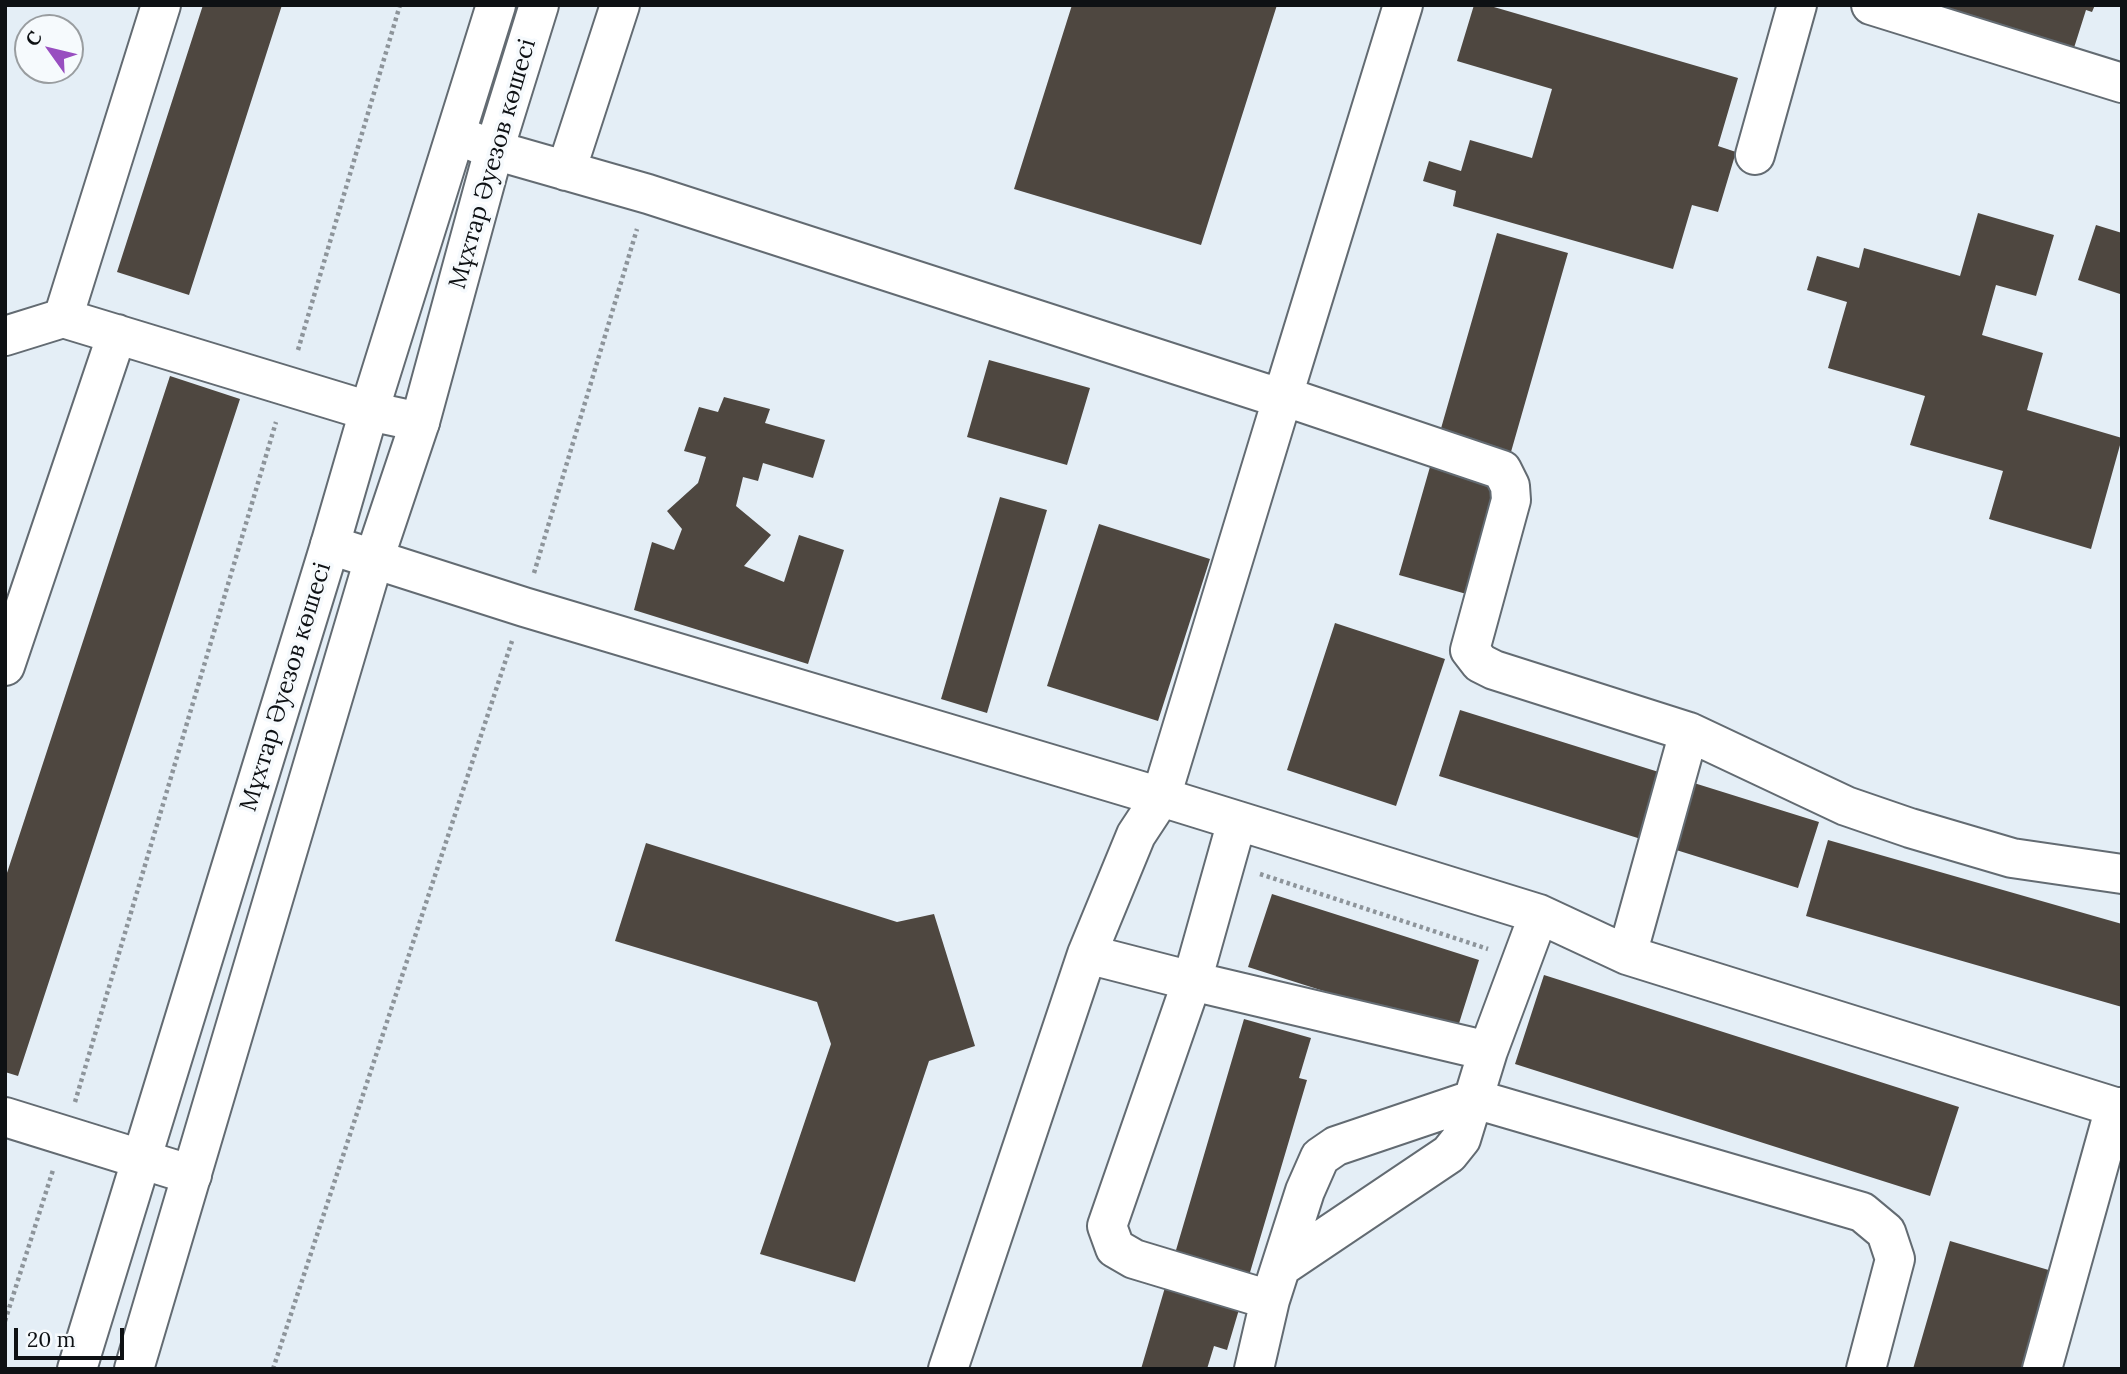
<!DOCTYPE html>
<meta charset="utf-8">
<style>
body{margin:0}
#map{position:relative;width:2127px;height:1374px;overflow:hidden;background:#e4eef6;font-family:Lora,serif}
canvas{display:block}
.frame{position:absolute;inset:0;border:7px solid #0e1114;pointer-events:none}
.north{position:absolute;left:14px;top:14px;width:70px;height:70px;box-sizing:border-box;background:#f6fafd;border:2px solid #999da0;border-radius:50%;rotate:304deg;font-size:19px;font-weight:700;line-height:28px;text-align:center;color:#0e1114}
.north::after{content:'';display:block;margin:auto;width:24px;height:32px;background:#984ec0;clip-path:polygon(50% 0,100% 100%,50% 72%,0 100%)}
.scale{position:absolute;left:14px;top:1328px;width:110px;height:32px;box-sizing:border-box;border:4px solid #0e1114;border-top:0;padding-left:9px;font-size:21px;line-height:24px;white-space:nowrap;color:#0e1114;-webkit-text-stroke:5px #f6fafd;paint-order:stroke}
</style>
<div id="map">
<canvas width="2127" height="1374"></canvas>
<div class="frame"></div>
<div class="north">С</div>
<div class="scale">20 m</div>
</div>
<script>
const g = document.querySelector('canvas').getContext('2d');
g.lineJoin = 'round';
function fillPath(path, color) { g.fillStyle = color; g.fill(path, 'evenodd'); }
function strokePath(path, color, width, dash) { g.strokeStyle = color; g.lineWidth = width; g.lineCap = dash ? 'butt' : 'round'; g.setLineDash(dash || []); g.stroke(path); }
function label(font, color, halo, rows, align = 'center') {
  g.font = font + ' Lora,serif'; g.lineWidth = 7; g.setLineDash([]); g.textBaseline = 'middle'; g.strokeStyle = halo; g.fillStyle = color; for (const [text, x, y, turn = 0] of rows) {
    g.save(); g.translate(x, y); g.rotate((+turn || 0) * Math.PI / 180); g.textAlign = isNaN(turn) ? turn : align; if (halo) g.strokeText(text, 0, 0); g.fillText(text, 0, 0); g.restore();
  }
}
fillPath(new Path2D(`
 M 203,5 L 282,5 L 189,295 L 117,272 Z
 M 1072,5 L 1277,5 L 1201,245 L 1014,189 Z
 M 1474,5 L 1487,5 L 1738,78 L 1718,146 L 1736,152 L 1718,212 L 1692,205 L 1673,269 L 1453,206 L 1456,191 L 1423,181 L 1429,161 L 1461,171 L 1470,140 L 1532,158 L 1552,89 L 1457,61 Z
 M 1926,5 L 2095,5 L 2092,12 L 2086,10 L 2073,51 Z
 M 1978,213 L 2054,235 L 2036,296 L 1996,285 L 1982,335 L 2043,353 L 2027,410 L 2122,438 L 2091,549 L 1989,519 L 2003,471 L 1910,445 L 1925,396 L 1828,368 L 1847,302 L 1807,290 L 1817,256 L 1859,268 L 1864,248 L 1960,276 Z
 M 2096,225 L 2122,233 L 2120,294 L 2078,280 Z
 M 1497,233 L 1568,253 L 1470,595 L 1399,575 Z
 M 989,360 L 1090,388 L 1067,465 L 967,437 Z
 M 170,376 L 240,399 L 18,1076 L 5,1072 L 5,879 Z
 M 724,397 L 770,409 L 765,423 L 825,440 L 813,478 L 763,463 L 758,481 L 743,477 L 736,506 L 771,535 L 744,566 L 784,582 L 799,535 L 844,550 L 808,664 L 634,610 L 652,542 L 674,550 L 682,529 L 667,511 L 698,483 L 706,457 L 684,451 L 699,407 L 718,412 Z
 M 1000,497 L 1047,510 L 987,713 L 941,699 Z
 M 1099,524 L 1210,559 L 1158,721 L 1047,686 Z
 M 1335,623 L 1445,659 L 1396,806 L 1287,770 Z
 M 1460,710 L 1819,822 L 1798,888 L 1439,776 Z
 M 1828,840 L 2122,924 L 2122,1007 L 1806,916 Z
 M 646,843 L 897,922 L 934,914 L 975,1046 L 929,1061 L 855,1282 L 760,1254 L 831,1044 L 817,1002 L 615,941 Z
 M 1272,894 L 1479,960 L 1456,1033 L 1248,967 Z
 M 1544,975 L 1959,1107 L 1930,1196 L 1515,1064 Z
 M 1244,1019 L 1311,1038 L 1299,1078 L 1307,1080 L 1227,1350 L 1214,1346 L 1207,1369 L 1141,1369 Z
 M 1950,1241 L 2052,1271 L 2023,1369 L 1913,1369 Z`), '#4e4740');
const minor = new Path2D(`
 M 1871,5 L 2122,83
 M 457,135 L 494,150 L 648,194 L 1264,393 L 1283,396 L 1403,5
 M 1755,155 L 1797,5
 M 566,171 L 620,5
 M 63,318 L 161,5
 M 5,336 L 63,318 L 369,411 L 420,422
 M 330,545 L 524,607 L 1161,797 L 1539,914 L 1627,955 L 2115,1107 L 2122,1107
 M 5,666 L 117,334
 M 1689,732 L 1846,806 L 1910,828 L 2012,858 L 2122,874
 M 1087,954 L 1192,981 L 1237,821
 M 5,1117 L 192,1175
 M 1281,1267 L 1449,1154 L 1461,1139 L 1488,1051 L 1539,914
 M 1270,1300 L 1134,1259 L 1115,1248 L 1107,1226 L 1192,981 L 1488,1051
 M 948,1369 L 1087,954 L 1136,835 L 1161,797 L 1283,396 L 1502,470 L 1510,486 L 1511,500 L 1470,650 L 1480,663 L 1494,670 L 1689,732 L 1627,955
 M 1254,1369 L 1270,1300 L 1305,1191 L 1320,1157 L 1336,1146 L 1475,1099 L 1862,1212 L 1886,1232 L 1895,1259 L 1866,1369
 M 2042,1369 L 2115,1107`);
const major = new Path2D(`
 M 77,1369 L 330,545 L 369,411 L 496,5
 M 134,1369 L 374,559 L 420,422 L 494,150 L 539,5`);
strokePath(minor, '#636b72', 42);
strokePath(major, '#636b72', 42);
strokePath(new Path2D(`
 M 298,350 L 400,5
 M 534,573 L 637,229
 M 1260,874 L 1488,949
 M 75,1102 L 276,422
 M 5,1321 L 53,1170
 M 273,1369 L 512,641`), '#8d949a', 4.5, [3.5, 3.5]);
strokePath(minor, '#fff', 38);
strokePath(major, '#fff', 38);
label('24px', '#0e1114', '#f6fafd', [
 ["Мұхтар Әуезов көшесі",493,164,-74],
 ["Мұхтар Әуезов көшесі",286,687,-73]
]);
</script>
